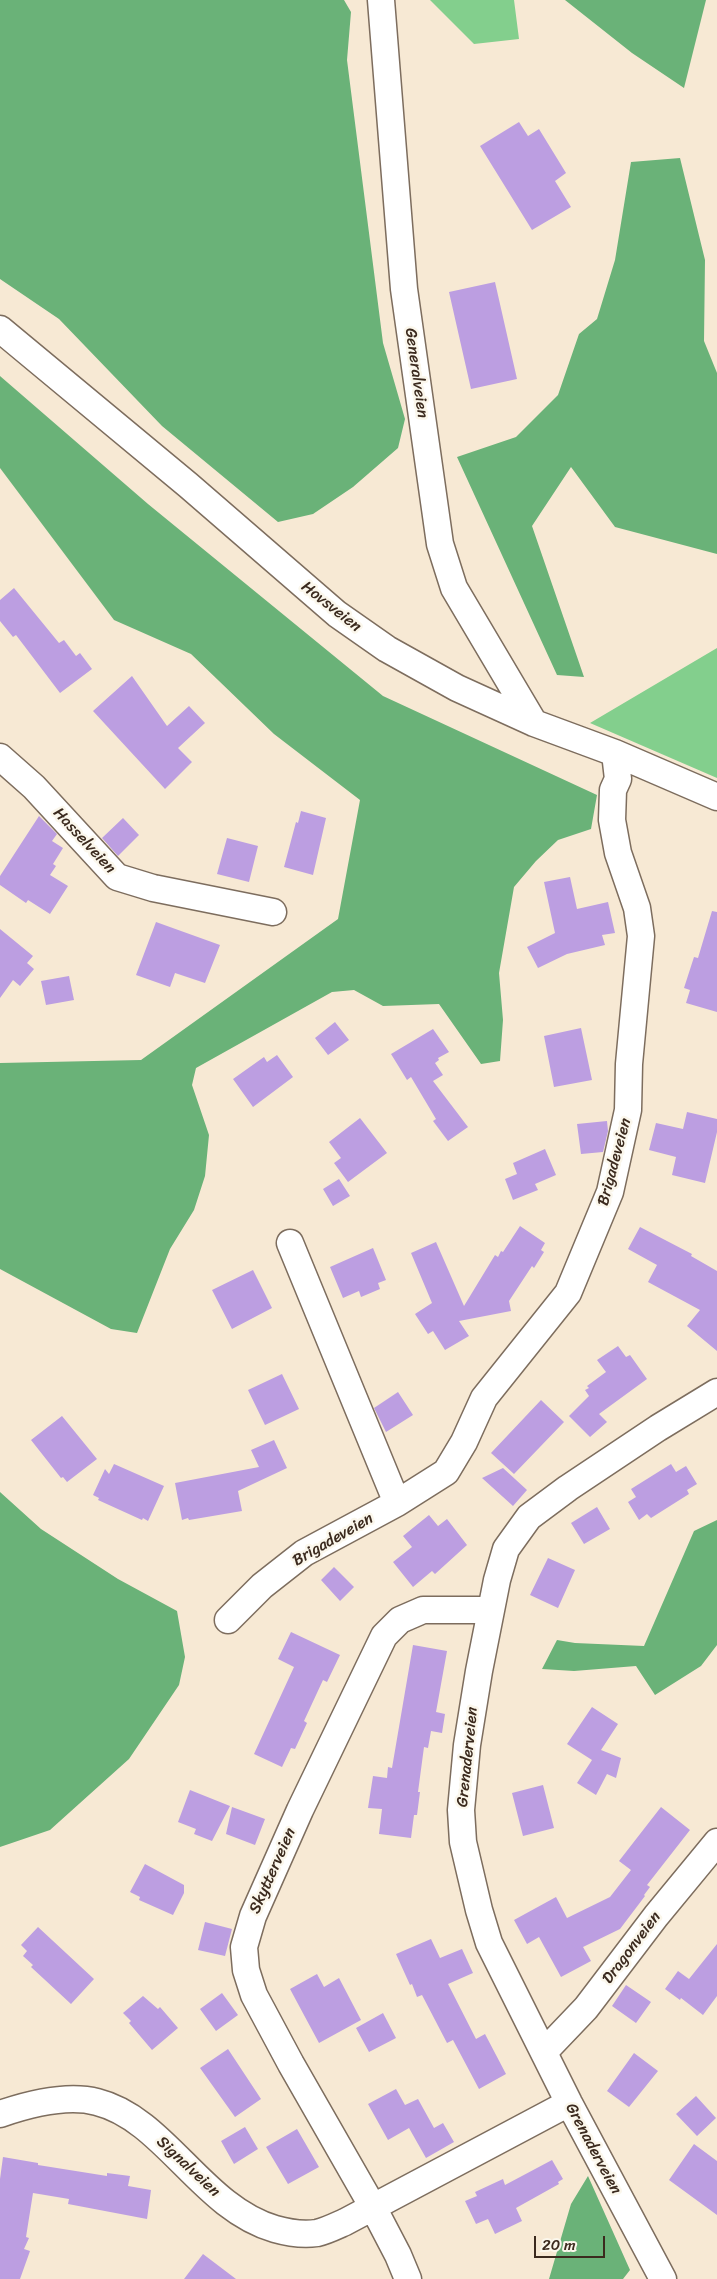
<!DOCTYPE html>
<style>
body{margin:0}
#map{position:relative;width:717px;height:2279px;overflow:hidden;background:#f7e9d4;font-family:Sriracha,sans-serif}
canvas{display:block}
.scale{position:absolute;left:534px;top:2236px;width:71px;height:22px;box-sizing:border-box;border:2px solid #3b2a1e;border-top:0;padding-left:6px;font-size:15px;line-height:18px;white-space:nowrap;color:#3b2a1e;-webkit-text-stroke:4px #fbf7ec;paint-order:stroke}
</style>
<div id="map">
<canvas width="717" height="2279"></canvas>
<div class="scale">20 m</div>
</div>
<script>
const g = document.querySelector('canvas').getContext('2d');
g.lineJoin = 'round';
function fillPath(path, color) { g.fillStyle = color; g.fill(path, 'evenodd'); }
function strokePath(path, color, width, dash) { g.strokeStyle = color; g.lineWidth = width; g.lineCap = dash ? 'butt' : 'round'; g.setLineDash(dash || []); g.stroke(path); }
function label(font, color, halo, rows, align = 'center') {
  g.font = font + ' Sriracha,sans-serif'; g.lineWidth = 5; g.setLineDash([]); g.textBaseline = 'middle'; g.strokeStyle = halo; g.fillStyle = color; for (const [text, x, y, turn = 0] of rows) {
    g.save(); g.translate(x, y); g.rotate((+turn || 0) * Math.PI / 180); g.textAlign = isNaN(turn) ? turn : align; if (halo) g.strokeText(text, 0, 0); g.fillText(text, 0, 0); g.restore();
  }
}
fillPath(new Path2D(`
 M 430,0 L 514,0 L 519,39 L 474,44 Z
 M 717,648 L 717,778 L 590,723 Z`), '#83cf8d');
fillPath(new Path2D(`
 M 0,0 L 344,0 L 351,12 L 347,60 L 383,343 L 405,419 L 398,448 L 353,487 L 313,514 L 278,522 L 162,426 L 59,319 L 0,279 Z
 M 565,0 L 706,0 L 684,88 L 632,53 Z
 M 680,158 L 705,260 L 704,341 L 717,373 L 717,554 L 615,527 L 571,467 L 532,526 L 584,677 L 557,675 L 457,457 L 516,437 L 558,395 L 579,334 L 597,319 L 615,260 L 631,162 Z
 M 0,376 L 148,504 L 383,696 L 597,795 L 591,829 L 558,840 L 536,861 L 514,887 L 499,973 L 503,1020 L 500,1061 L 481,1064 L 439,1004 L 383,1006 L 354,990 L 332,992 L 196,1068 L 192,1085 L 209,1135 L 205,1176 L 194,1210 L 170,1249 L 137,1333 L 111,1329 L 0,1269 L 0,1063 L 141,1060 L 338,919 L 360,800 L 274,734 L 191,654 L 114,620 L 0,468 Z
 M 0,1492 L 41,1529 L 118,1579 L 177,1611 L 185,1657 L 179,1685 L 129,1759 L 50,1830 L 0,1847 Z
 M 717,1520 L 717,1645 L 701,1666 L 655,1695 L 636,1666 L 574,1671 L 542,1669 L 557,1640 L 575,1643 L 644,1646 L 694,1531 Z
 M 588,2176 L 630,2270 L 623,2279 L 549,2279 L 571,2204 Z`), '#6ab278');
fillPath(new Path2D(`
 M 519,122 L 528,136 L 539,129 L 566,173 L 555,181 L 571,207 L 532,230 L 480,146 Z
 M 495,282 L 517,379 L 471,389 L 449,292 Z
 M 14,588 L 59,643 L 64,640 L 76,656 L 80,653 L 92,669 L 60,693 L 16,635 L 13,637 L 0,621 L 0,600 Z
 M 132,676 L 167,726 L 189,706 L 205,723 L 178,748 L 192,762 L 165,789 L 93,711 Z
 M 301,811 L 326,818 L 313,875 L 284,867 L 296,822 L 298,823 Z
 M 39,816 L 57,834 L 52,841 L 63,848 L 53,864 L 56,866 L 50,875 L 68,886 L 50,914 L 28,900 L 26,903 L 0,885 L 0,876 Z
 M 123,818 L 139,835 L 118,856 L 102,838 Z
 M 227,838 L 258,846 L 249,882 L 217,874 Z
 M 570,877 L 577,909 L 608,902 L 615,933 L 602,935 L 605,945 L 567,954 L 538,968 L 527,947 L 555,933 L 544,882 Z
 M 712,911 L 717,912 L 717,1012 L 686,1003 L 690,990 L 684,988 L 694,957 L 698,958 Z
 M 156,922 L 220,945 L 205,983 L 175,973 L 170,987 L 136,975 Z
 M 0,929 L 33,956 L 27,963 L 34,969 L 20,986 L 13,980 L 0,998 Z
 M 69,976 L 74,1000 L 46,1005 L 41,981 Z
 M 335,1022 L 349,1040 L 328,1055 L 315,1038 Z
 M 581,1028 L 592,1080 L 554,1087 L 544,1036 Z
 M 433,1029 L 449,1052 L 438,1058 L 439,1060 L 435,1063 L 443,1075 L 433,1081 L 468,1127 L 448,1141 L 433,1121 L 436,1119 L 411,1077 L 407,1080 L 391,1054 Z
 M 277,1055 L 293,1077 L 253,1107 L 233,1079 L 264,1057 L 267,1062 Z
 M 687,1112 L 717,1119 L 717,1132 L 705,1183 L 672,1175 L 676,1157 L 649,1150 L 656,1123 L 683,1129 Z
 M 360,1118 L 387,1153 L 348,1182 L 334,1163 L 341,1158 L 329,1142 Z
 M 607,1121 L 608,1131 L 603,1152 L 581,1154 L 577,1124 Z
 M 545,1149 L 556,1175 L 535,1184 L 538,1190 L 513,1200 L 505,1179 L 517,1174 L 513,1163 Z
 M 339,1179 L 350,1196 L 333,1206 L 323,1189 Z
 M 520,1226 L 545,1243 L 541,1250 L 544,1252 L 534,1268 L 532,1266 L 509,1301 L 511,1311 L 459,1321 L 469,1336 L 445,1350 L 433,1331 L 428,1334 L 415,1314 L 432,1303 L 411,1253 L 436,1242 L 464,1306 L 495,1255 L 498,1257 L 501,1251 L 503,1252 Z
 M 640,1227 L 692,1254 L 691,1256 L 717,1271 L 717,1351 L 687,1326 L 700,1310 L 648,1282 L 657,1265 L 628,1249 Z
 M 373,1248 L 386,1280 L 378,1283 L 380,1289 L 361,1297 L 359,1291 L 343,1298 L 330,1267 Z
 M 253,1270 L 272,1308 L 232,1329 L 212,1290 Z
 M 618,1346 L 626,1357 L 630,1355 L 647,1379 L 599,1414 L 607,1422 L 590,1437 L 569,1416 L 589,1396 L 585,1390 L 589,1388 L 587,1386 L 606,1372 L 597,1360 Z
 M 282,1374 L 299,1409 L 265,1425 L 248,1390 Z
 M 398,1392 L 413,1415 L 386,1432 L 374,1408 Z
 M 541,1400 L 564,1422 L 514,1474 L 491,1453 Z
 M 62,1416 L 97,1459 L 67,1482 L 63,1477 L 61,1478 L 31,1440 Z
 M 274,1440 L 287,1468 L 238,1491 L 242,1511 L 189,1520 L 188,1518 L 182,1520 L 175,1483 L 259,1467 L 251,1450 Z
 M 114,1464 L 164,1486 L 148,1521 L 143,1518 L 142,1520 L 98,1500 L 99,1498 L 93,1495 L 105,1469 L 109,1474 Z
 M 671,1464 L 676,1472 L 686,1466 L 697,1484 L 687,1490 L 689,1494 L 651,1518 L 647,1514 L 639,1520 L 628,1502 L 636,1497 L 631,1489 Z
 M 503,1468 L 527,1490 L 513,1506 L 482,1478 Z
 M 597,1507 L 610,1529 L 584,1544 L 571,1523 Z
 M 429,1515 L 438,1526 L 447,1519 L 467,1545 L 435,1574 L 432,1571 L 413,1587 L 393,1562 L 412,1547 L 403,1536 Z
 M 548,1558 L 575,1570 L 558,1608 L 530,1595 Z
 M 334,1567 L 354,1587 L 340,1601 L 321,1580 Z
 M 291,1632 L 340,1655 L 327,1682 L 323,1680 L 304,1721 L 307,1723 L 295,1749 L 291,1748 L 282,1767 L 254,1754 L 294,1667 L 278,1659 Z
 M 413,1645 L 447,1651 L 436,1712 L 445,1714 L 442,1733 L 431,1731 L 428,1748 L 424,1747 L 418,1792 L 420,1792 L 417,1815 L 414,1815 L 411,1838 L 379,1834 L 382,1809 L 368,1808 L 373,1776 L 387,1778 L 388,1767 L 392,1768 Z
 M 592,1707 L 618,1724 L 601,1750 L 621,1758 L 616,1778 L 607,1774 L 596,1795 L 577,1783 L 592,1760 L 567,1744 Z
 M 543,1785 L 554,1828 L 523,1836 L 512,1793 Z
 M 190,1790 L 230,1806 L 212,1841 L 194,1834 L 196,1829 L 178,1822 Z
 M 232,1807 L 265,1819 L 255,1845 L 226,1834 Z
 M 661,1807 L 690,1830 L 647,1885 L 650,1887 L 644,1895 L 645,1896 L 620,1929 L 583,1947 L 591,1961 L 561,1977 L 539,1937 L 527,1944 L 514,1920 L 556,1897 L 567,1918 L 610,1897 L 631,1870 L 619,1861 Z
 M 145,1864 L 184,1885 L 184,1893 L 173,1915 L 139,1900 L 140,1897 L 130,1892 Z
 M 205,1922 L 232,1929 L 225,1956 L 198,1950 Z
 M 38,1927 L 94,1979 L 71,2004 L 31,1967 L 33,1965 L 23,1956 L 27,1951 L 21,1945 Z
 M 431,1939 L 440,1958 L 462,1949 L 473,1973 L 448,1984 L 476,2039 L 485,2034 L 506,2074 L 479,2089 L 453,2040 L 447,2043 L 422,1995 L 417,1997 L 412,1984 L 410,1985 L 396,1954 Z
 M 717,1944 L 717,1996 L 703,2015 L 681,1998 L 680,2000 L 665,1989 L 678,1971 L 689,1979 Z
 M 317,1974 L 324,1987 L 339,1978 L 361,2020 L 319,2043 L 290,1989 Z
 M 626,1985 L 651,2002 L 636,2023 L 612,2006 Z
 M 222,1993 L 238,2015 L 216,2031 L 200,2009 Z
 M 143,1996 L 158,2009 L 160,2007 L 178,2028 L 152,2050 L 129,2023 L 131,2021 L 123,2013 Z
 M 383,2013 L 396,2038 L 369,2052 L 356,2028 Z
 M 228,2049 L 261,2099 L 235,2117 L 200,2068 Z
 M 634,2053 L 658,2071 L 629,2107 L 607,2091 Z
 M 396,2089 L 405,2105 L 418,2099 L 434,2128 L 443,2123 L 454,2142 L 426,2158 L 409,2128 L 388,2140 L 368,2104 Z
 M 696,2096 L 716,2118 L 697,2136 L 676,2114 Z
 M 245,2127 L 258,2149 L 234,2164 L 221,2141 Z
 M 297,2129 L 319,2167 L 288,2184 L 266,2147 Z
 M 694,2144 L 717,2161 L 717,2215 L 669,2180 Z
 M 3,2157 L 38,2163 L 38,2165 L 107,2176 L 107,2173 L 130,2176 L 128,2186 L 151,2190 L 147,2219 L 68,2204 L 69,2199 L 33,2193 L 26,2237 L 29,2238 L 24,2249 L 30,2251 L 20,2279 L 0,2279 L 0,2179 Z
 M 552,2160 L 563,2179 L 558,2182 L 559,2184 L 516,2208 L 522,2221 L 495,2234 L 488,2219 L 476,2224 L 465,2201 L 477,2196 L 475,2192 L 503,2179 L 505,2185 Z
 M 203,2254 L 236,2279 L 184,2279 Z`), '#bc9ee1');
const minor = new Path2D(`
 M 381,0 L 404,289 L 440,544 L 454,588 L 534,723
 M 0,329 L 188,485 L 337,614 L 387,649 L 457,688 L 534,723 L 615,753 L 717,797
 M 0,757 L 34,787 L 117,877 L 153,888 L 273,912
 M 290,1243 L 397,1503
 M 228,1620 L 262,1586 L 304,1553 L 397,1503 L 446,1472 L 464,1442 L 484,1398 L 568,1293 L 610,1192 L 628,1110 L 629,1064 L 641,936 L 637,908 L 618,853 L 612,820 L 613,790 L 618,779 L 615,753
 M 544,2052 L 586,2008 L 656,1916 L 717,1842
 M 0,2114 C 29,2104 67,2094 97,2102 C 165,2119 202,2208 275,2229 C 289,2233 302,2235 317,2233 C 326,2231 336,2226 345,2222 L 569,2103
 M 408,2279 L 398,2255 L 374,2209 L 291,2064 L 254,1995 L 246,1970 L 244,1947 L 253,1916 L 300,1810 L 384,1636 L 400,1620 L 423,1610 L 491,1610
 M 663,2279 L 569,2103 L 489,1943 L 479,1910 L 463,1842 L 461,1810 L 467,1745 L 479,1671 L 497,1580 L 506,1549 L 529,1517 L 568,1488 L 658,1428 L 717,1392`);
strokePath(minor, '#7d6d5e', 29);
strokePath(minor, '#fff', 26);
label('16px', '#3b2a1e', '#fbf7ec', [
 ["Generalveien",416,373,82],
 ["Hovsveien",331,607,38],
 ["Hasselveien",84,841,47],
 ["Brigadeveien",615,1162,-75],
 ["Brigadeveien",333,1540,-30],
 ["Grenaderveien",468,1757,-84],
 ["Skytterveien",273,1871,-66],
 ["Dragonveien",632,1948,-53],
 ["Grenaderveien",593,2149,62],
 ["Signalveien",188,2167,43]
]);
</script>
